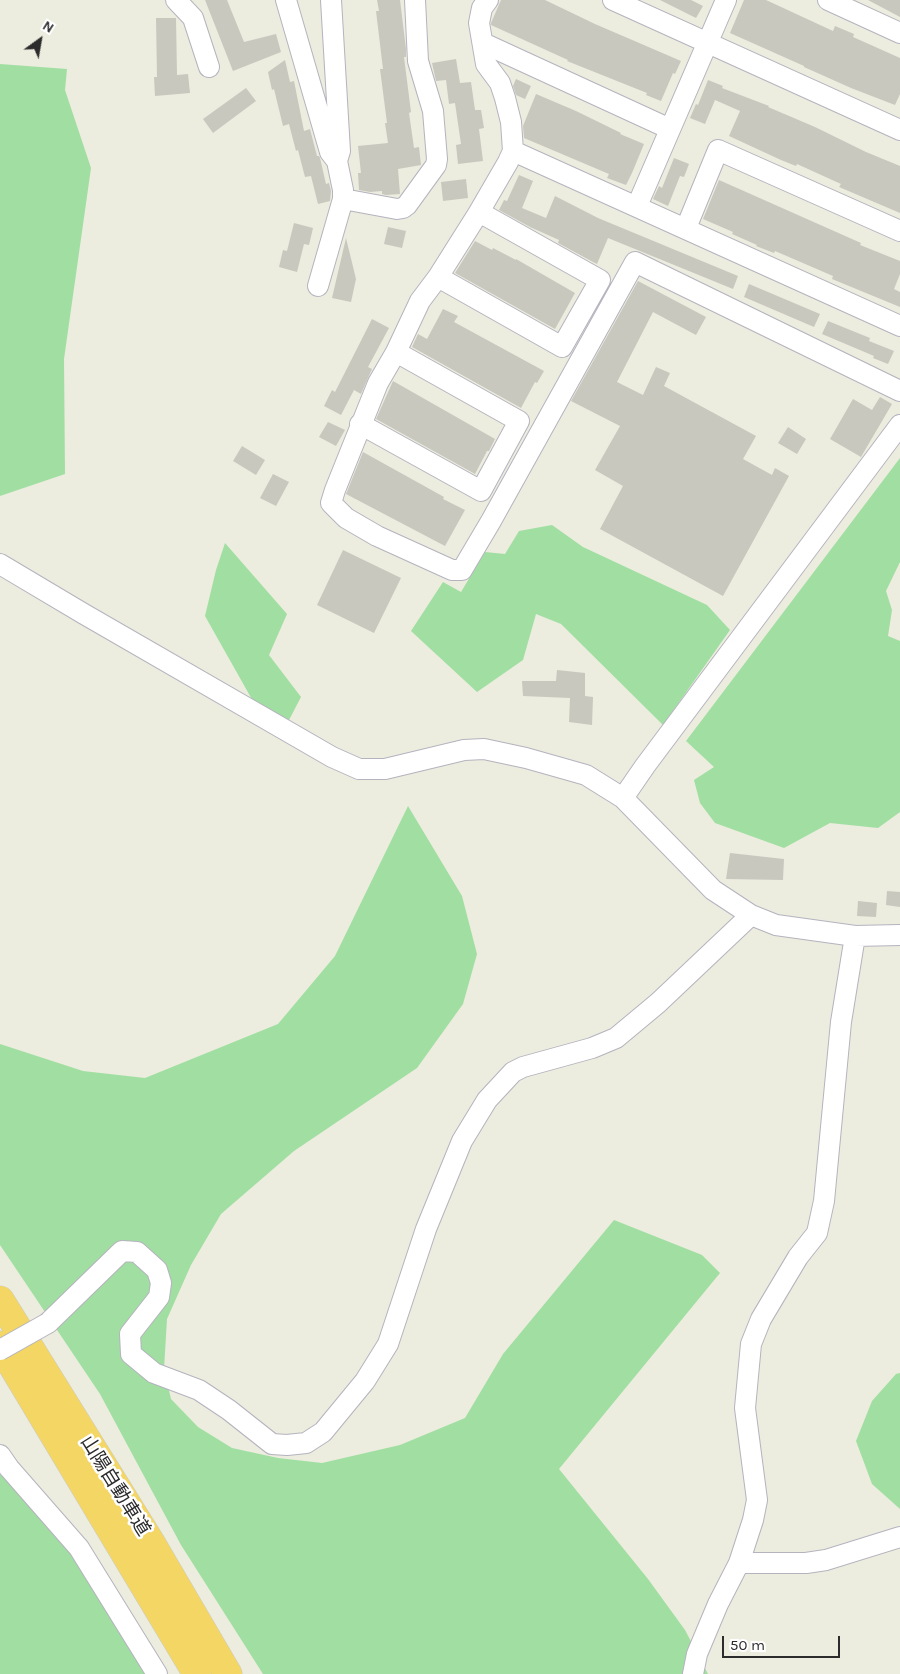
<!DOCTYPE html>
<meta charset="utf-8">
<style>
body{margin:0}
#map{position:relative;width:900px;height:1674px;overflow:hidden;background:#ececdf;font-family:Karla,sans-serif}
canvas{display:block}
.north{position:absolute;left:15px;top:15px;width:50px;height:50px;-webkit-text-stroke:4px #fff;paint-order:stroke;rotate:32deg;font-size:14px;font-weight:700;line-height:20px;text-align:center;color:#2c2c2c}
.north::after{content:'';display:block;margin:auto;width:18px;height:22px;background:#2c2c2c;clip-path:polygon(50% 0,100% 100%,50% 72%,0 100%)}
.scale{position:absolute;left:722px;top:1636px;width:118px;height:22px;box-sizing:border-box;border:2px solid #2c2c2c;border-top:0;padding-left:6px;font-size:15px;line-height:18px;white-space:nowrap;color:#2c2c2c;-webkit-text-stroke:4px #fff;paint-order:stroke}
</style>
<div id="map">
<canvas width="900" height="1674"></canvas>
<div class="north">N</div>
<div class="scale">50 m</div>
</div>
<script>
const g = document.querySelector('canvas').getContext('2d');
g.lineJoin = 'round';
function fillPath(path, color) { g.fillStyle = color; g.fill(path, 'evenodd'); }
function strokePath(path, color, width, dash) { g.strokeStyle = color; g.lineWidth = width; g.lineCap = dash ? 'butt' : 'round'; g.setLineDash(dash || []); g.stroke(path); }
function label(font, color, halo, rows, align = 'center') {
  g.font = font + ' Karla,"Noto Sans JP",sans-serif'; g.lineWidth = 5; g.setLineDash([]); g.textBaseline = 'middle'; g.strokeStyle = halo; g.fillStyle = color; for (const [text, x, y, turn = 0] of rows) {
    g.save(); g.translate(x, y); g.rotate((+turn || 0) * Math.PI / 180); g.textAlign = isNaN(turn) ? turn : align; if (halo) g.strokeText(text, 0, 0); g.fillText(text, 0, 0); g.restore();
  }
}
fillPath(new Path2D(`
 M 0,64 L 67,69 L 65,90 L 91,168 L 64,359 L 65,474 L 0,496 Z
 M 900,458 L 900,562 L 886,591 L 892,610 L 888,636 L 900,641 L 900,812 L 878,828 L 830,823 L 784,848 L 715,823 L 700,803 L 694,780 L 714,767 L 686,741 Z
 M 552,525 L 583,547 L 707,605 L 730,630 L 663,725 L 561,624 L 536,614 L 523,660 L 477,692 L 411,631 L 443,582 L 461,592 L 485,552 L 505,554 L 519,531 Z
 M 225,543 L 287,614 L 269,655 L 301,697 L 289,720 L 254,703 L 205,616 L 216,570 Z
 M 408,806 L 462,896 L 477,954 L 463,1004 L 417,1068 L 294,1151 L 221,1214 L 191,1265 L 167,1319 L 164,1369 L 171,1399 L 198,1427 L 232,1448 L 278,1458 L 322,1463 L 400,1445 L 465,1418 L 503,1354 L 614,1220 L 702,1255 L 720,1273 L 559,1469 L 648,1579 L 685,1630 L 708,1674 L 263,1674 L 181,1545 L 100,1394 L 0,1245 L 0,1044 L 83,1071 L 145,1078 L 278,1024 L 335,956 Z
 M 900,1373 L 900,1509 L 872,1484 L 856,1441 L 872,1401 L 896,1374 Z
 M 0,1471 L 73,1555 L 147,1674 L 0,1674 Z`), '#a0dfa1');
fillPath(new Path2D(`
 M 205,0 L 227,0 L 244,42 L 276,34 L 281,52 L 233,71 Z
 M 377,0 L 400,0 L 406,49 L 406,57 L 404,57 L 411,112 L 409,113 L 414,148 L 419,147 L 421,165 L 398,169 L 400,194 L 386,195 L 382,194 L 382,191 L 370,192 L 359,190 L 358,173 L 361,173 L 358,146 L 388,143 L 385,123 L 387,123 L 380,69 L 383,69 L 376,11 L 379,11 Z
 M 501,0 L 545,0 L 595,24 L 681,61 L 675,74 L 673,73 L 661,101 L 646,95 L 647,93 L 567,61 L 568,60 L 491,25 L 491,23 Z
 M 660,0 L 691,0 L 703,6 L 696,18 Z
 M 744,0 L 766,0 L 833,31 L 835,26 L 854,34 L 853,37 L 900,58 L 900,94 L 895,105 L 851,88 L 804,67 L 804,66 L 730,33 Z
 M 868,0 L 900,0 L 900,17 Z
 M 156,18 L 176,18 L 177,75 L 188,74 L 190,93 L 155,96 L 154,77 L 157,77 Z
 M 456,59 L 460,83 L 471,82 L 475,110 L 481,110 L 484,128 L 479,129 L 483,161 L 458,164 L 456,145 L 461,144 L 455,103 L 449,104 L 446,80 L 436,81 L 432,63 Z
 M 285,60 L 290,82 L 294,81 L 304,131 L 310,129 L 317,156 L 319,156 L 320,158 L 326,184 L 329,183 L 331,191 L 330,201 L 318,204 L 311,176 L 305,177 L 298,150 L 296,151 L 289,124 L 283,126 L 274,89 L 272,90 L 268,72 Z
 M 516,79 L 531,86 L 525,99 L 516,95 L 513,86 Z
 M 708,80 L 723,86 L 722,88 L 769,106 L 768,107 L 815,127 L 866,152 L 900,166 L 900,213 L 839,187 L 841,184 L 797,164 L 796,166 L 781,160 L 729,136 L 740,111 L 715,100 L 705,124 L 690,118 L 696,104 L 698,105 Z
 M 246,88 L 256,101 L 213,133 L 203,119 Z
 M 536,94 L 576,111 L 621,133 L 620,134 L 644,144 L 632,173 L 626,185 L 607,178 L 609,174 L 524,138 L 523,126 Z
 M 674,158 L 689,164 L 684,177 L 680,176 L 668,206 L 653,199 L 659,186 L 662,188 Z
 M 519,175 L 533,181 L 522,208 L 546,218 L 555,196 L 598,218 L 738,276 L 733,289 L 608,238 L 597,264 L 593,262 L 558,243 L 559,240 L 530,227 L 499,210 L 504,200 L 507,201 Z
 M 466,179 L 468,198 L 443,201 L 441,182 Z
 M 719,180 L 861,243 L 860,245 L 900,261 L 900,274 L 894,289 L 900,292 L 900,307 L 832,279 L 833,276 L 775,251 L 774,253 L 756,246 L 757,245 L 732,234 L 733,232 L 703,219 Z
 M 294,223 L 313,228 L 309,245 L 304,244 L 297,272 L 279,267 L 283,250 L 287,251 Z
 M 388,227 L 406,231 L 402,248 L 384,244 Z
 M 346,238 L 356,279 L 351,302 L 332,298 Z
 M 475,241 L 492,250 L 493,248 L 516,260 L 516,259 L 575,293 L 555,329 L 455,273 Z
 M 638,281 L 706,317 L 696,335 L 653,312 L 617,382 L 643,395 L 656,367 L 670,373 L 664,386 L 756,436 L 743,459 L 772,475 L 775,468 L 789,476 L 723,596 L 600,529 L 623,486 L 595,470 L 620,426 L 571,401 Z
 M 749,284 L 820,314 L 814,327 L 744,297 Z
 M 443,309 L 458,316 L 454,322 L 544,371 L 537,383 L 535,382 L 521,408 L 412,347 L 418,334 L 427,339 Z
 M 372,319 L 389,328 L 368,367 L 372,369 L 361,394 L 354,390 L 341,415 L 324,406 L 332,390 L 335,392 Z
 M 828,321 L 870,338 L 869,341 L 894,351 L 888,364 L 873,358 L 874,356 L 822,334 Z
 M 393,381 L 495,439 L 489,451 L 487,451 L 475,474 L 376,419 Z
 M 880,397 L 892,404 L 861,457 L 830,439 L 853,399 L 872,410 Z
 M 328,422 L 345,430 L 336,446 L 319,437 Z
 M 788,427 L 806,439 L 797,454 L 778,443 Z
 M 242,446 L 265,460 L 256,475 L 233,461 Z
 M 363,452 L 444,497 L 443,499 L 465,510 L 445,546 L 346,494 Z
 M 273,474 L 289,482 L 276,506 L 260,498 Z
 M 343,550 L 401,578 L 374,633 L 317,605 Z
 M 557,670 L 585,673 L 585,696 L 593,697 L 592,725 L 569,722 L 570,698 L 523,696 L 522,681 L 556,681 Z
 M 730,853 L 784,859 L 783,880 L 726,879 Z
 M 887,891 L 900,892 L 900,907 L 886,905 Z
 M 858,901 L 877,903 L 876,917 L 857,916 Z`), '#c8c8bf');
const minor = new Path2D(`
 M 176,0 L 193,18 L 209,67
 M 286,0 L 330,152 L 337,161 L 340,151 L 331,0
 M 488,0 L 482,8 L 479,23 L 486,64 L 500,83 L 505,98 L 511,122 L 513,151 L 508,162 L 479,212 L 438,277 L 420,301 L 396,352 L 378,383 L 335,490 L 331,503 L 346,518 L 377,536 L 452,570 L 462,570 L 491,521 L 635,262 L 900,391
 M 613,0 L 900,130
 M 828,0 L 900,33
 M 483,43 L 670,129
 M 513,151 L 900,326
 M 343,199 L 397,209 L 403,208 L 407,205 L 436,165 L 437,159 L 433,111 L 418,61 L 415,0
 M 637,206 L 726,0
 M 686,228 L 718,150 L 900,231
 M 438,277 L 562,347 L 600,280 L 479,212
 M 318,286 L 343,199 L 343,190 L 337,161
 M 360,424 L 481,491 L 519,421 L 396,352
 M 0,564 L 84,614 L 332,757 L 359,769 L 385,769 L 464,750 L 484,749 L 526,758 L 586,775 L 623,798 L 713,890 L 751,915 L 776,925 L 855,936 L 900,935
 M 623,798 L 645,766 L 900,425
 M 48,1323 L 122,1251 L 137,1252 L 157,1270 L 161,1283 L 159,1297 L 130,1334 L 131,1354 L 154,1373 L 199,1390 L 229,1410 L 272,1444 L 287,1445 L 306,1443 L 323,1432 L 365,1381 L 388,1344 L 426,1229 L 462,1141 L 487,1100 L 513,1072 L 523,1067 L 592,1048 L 616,1038 L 658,1003 L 751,915
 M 0,1455 L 9,1468 L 79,1548 L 157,1674
 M 739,1563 L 806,1563 L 826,1560 L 900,1537
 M 693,1674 L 697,1654 L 718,1604 L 739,1563 L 753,1520 L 757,1500 L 745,1408 L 751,1344 L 761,1319 L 798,1257 L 817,1233 L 824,1201 L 841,1022 L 855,936`);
const highway = new Path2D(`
 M 0,1300 L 153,1546 L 228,1674
 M 0,1345 L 197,1674`);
strokePath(minor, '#b5b3be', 22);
strokePath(highway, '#ccc', 29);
strokePath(minor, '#fff', 20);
strokePath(highway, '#f3d664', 28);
const minorBridge = new Path2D(`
 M 0,1350 L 48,1323`);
strokePath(minorBridge, '#b5b3be', 22, []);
strokePath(minorBridge, '#fff', 20);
label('19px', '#2c2c2c', '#fff', [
 ["山陽自動車道",115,1486,58]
]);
</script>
